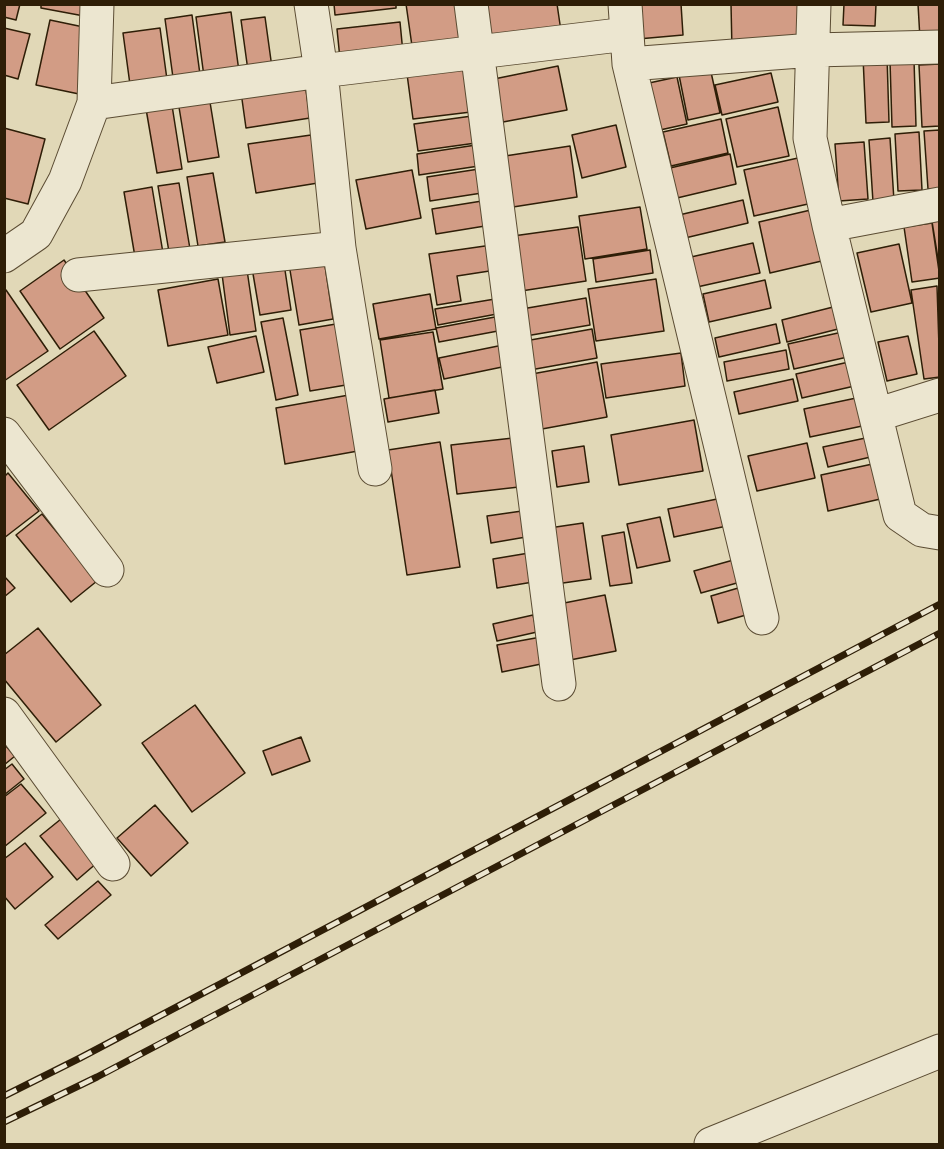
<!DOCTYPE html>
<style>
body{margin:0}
#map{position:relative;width:944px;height:1149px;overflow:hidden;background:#e1d8b7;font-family:"EB Garamond",serif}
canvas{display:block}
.frame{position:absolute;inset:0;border:6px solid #2e1e07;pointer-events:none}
</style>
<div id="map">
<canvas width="944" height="1149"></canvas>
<div class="frame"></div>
</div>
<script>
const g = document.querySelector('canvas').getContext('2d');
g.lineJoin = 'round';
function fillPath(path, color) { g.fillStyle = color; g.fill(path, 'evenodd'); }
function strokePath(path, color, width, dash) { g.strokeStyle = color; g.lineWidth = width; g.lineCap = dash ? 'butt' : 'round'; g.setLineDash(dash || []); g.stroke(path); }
const building = new Path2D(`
 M 4,4 L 20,4 L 16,20 L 4,17 Z
 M 41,4 L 86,4 L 84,16 L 41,8 Z
 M 334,4 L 396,4 L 396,8 L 335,15 Z
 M 406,4 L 460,4 L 465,45 L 413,53 Z
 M 482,4 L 557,4 L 562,38 L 488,48 Z
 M 635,4 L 681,4 L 683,35 L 638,39 Z
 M 731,4 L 805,4 L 807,48 L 732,51 Z
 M 844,4 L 876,4 L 875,26 L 843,25 Z
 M 918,4 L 940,4 L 940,38 L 920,39 Z
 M 231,12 L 240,79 L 205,84 L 196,17 Z
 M 192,15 L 201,82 L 174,85 L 165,19 Z
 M 265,17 L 273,75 L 249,78 L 241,20 Z
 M 50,20 L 93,29 L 79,94 L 36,85 Z
 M 400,22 L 403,53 L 340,59 L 337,29 Z
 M 4,28 L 30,34 L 18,79 L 4,75 Z
 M 160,28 L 168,87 L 131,92 L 123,33 Z
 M 887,56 L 889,122 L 866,123 L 863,57 Z
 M 914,60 L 916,126 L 892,127 L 890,61 Z
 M 709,63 L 720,113 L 688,120 L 678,70 Z
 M 940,64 L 940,126 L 922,127 L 919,65 Z
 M 558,66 L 567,110 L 503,122 L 494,79 Z
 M 465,67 L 471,112 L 413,119 L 407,74 Z
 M 771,73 L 778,102 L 722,115 L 715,85 Z
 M 304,76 L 310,118 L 246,128 L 240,85 Z
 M 677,77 L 687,124 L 660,130 L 649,83 Z
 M 208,90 L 219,157 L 188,162 L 177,95 Z
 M 171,99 L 182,169 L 157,173 L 145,103 Z
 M 778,107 L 789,156 L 737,167 L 726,119 Z
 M 472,116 L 476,143 L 418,151 L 414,124 Z
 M 721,119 L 728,153 L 671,166 L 663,132 Z
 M 616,125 L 626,167 L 582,178 L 572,135 Z
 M 4,128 L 45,139 L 28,204 L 4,198 Z
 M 940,130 L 940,189 L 928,189 L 924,131 Z
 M 919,132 L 922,190 L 898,191 L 895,134 Z
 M 311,135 L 318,183 L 256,193 L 248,144 Z
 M 890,138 L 894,201 L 873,202 L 869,140 Z
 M 864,142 L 868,199 L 839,201 L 835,144 Z
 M 476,145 L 479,166 L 419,175 L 417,154 Z
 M 570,146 L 577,197 L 513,207 L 505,156 Z
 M 730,154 L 736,184 L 677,198 L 670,168 Z
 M 798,158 L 808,204 L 754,216 L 744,170 Z
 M 479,169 L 482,193 L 430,201 L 427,177 Z
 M 412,170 L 421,218 L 366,229 L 356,180 Z
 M 213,173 L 225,242 L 198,246 L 187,177 Z
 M 179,183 L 190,249 L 169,252 L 158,186 Z
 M 152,187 L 163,253 L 135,257 L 124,192 Z
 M 743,200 L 748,223 L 685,238 L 679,215 Z
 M 482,201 L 485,226 L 436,234 L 432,209 Z
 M 640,207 L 647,249 L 585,259 L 579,216 Z
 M 940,208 L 940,271 L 930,209 Z
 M 815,209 L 826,260 L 770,273 L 759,222 Z
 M 932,223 L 940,278 L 912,282 L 904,227 Z
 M 578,227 L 586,281 L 521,291 L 513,236 Z
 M 753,243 L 760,273 L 697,287 L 691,257 Z
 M 899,244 L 912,303 L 871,312 L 857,253 Z
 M 492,245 L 496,270 L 457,276 L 461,301 L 437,305 L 429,254 Z
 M 650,250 L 653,273 L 596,282 L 593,259 Z
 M 283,257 L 291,310 L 260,315 L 251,262 Z
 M 324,259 L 333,319 L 299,325 L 289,264 Z
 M 64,260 L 104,318 L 60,349 L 20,291 Z
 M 247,270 L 256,331 L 230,335 L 222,274 Z
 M 218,279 L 228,335 L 168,346 L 158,290 Z
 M 656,279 L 664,331 L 596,341 L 588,289 Z
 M 765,280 L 771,308 L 709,322 L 703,294 Z
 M 937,286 L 940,377 L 924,379 L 911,290 Z
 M 6,290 L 48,351 L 4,381 L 4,291 Z
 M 430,294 L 436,329 L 379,339 L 373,304 Z
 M 586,298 L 590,325 L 520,337 L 516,310 Z
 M 495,299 L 497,314 L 438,325 L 435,309 Z
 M 837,306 L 842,328 L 787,342 L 782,320 Z
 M 495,317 L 498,331 L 439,342 L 436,328 Z
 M 283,318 L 298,395 L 276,400 L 261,322 Z
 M 336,324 L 346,385 L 310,391 L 300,330 Z
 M 776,324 L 780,343 L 719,357 L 715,338 Z
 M 592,329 L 597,358 L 530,370 L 525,341 Z
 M 94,331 L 126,376 L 49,430 L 17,385 Z
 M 847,331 L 852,356 L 794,369 L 788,344 Z
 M 433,332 L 443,389 L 389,398 L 380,340 Z
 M 256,336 L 264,372 L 217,383 L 208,347 Z
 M 908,336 L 917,374 L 887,381 L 878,342 Z
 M 503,345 L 507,366 L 444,379 L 439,358 Z
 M 786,350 L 789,369 L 727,381 L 724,362 Z
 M 681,353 L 685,386 L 606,398 L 601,364 Z
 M 853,361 L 859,385 L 802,398 L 796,374 Z
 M 597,362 L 607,417 L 542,429 L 532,374 Z
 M 793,379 L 798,401 L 739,414 L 734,392 Z
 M 435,390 L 439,413 L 388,422 L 384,399 Z
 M 349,395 L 358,451 L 285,464 L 276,408 Z
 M 861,397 L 867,425 L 810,437 L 804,409 Z
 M 694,420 L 703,471 L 619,485 L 611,435 Z
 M 875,436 L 879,455 L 828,467 L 823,447 Z
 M 513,438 L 519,487 L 457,494 L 451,445 Z
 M 440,442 L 460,567 L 407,575 L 388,450 Z
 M 807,443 L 815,478 L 757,491 L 748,456 Z
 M 584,446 L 589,482 L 557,487 L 552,451 Z
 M 882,462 L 889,497 L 828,511 L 821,475 Z
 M 8,473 L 39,511 L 4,538 L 4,477 Z
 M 722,498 L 727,526 L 674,537 L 668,509 Z
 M 522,511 L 526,537 L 491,543 L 487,516 Z
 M 42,514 L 97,581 L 71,602 L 16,535 Z
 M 660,517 L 670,561 L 637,568 L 627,524 Z
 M 583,523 L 591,579 L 556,584 L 549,528 Z
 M 624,532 L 632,583 L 610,586 L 602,536 Z
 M 529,553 L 533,582 L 497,588 L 493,559 Z
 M 737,559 L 744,581 L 701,593 L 694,571 Z
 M 4,576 L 15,588 L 4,597 Z
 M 745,586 L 753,613 L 718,623 L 711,596 Z
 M 605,595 L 616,651 L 570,660 L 559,604 Z
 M 533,615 L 537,632 L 497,641 L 493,624 Z
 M 38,628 L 101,705 L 56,742 L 4,679 L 4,655 Z
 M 541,637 L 546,663 L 502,672 L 497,645 Z
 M 195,705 L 245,773 L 192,812 L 142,743 Z
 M 301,737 L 310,761 L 272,775 L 263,751 Z
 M 4,744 L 15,756 L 4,765 Z
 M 12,764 L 24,779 L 4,795 L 4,770 Z
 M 21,784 L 46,813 L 4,847 L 4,797 Z
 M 155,805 L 188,843 L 151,876 L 117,838 Z
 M 61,819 L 98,862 L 77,880 L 40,836 Z
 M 25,843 L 53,877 L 15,909 L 4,896 L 4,859 Z
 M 98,881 L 111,895 L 58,939 L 45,925 Z`);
fillPath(building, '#d29c85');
strokePath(building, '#2e1e07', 1.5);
const minor = new Path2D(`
 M 471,4 L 559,684
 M 625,4 L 629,64 L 762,618
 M 814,4 L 810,138 L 829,225 L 940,204
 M 629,64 L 813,50 L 940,47
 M 94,103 L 321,71 L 311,4
 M 829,225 L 900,515 L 922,530 L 940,533
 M 4,256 L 36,234 L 65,181 L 94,103 L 97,4
 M 78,275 L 339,248
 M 876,415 L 940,395
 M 4,434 L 107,570
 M 375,469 L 339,248 L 321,71 L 627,34
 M 4,714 L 113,864
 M 711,1144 L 940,1051`);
strokePath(minor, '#5b4c33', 35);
strokePath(minor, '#ece6d0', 33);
const rail = new Path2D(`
 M 4,1096 L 80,1058 L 940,604
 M 4,1122 L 97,1077 L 940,633`);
strokePath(rail, '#2e1e07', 7);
strokePath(rail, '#ece6d0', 4.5, [14]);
</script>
